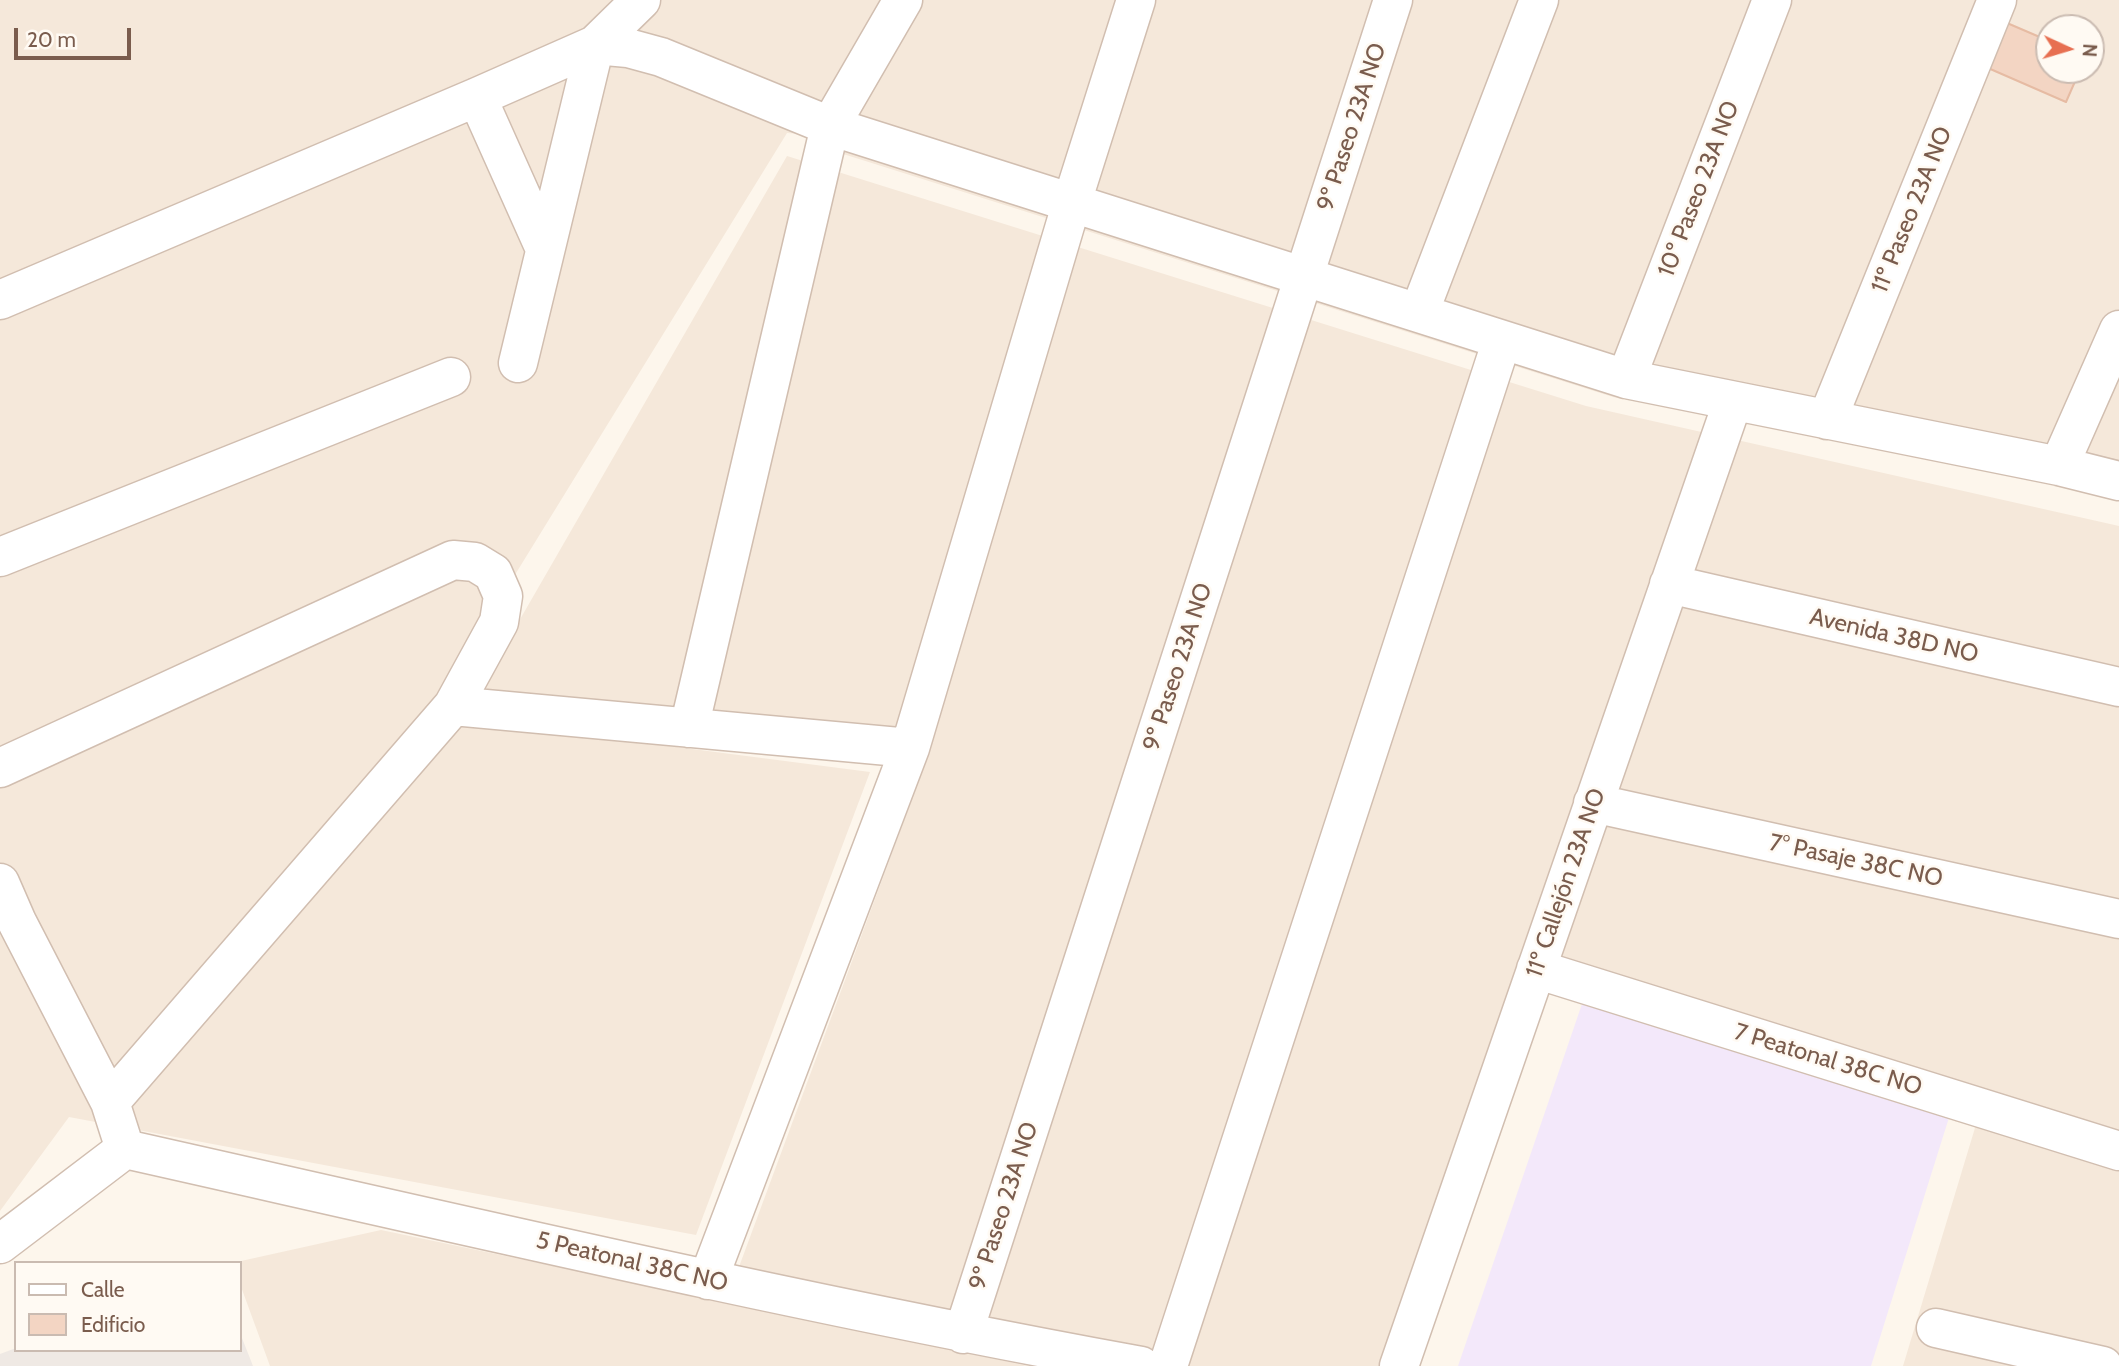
<!DOCTYPE html>
<meta charset="utf-8">
<style>
body{margin:0}
#map{position:relative;width:2119px;height:1366px;overflow:hidden;background:#fdf6ec;font-family:Cabin,sans-serif}
canvas{display:block}
.legend{position:absolute;left:14px;top:1261px;width:228px;height:91px;box-sizing:border-box;background:#fffaf3;border:2px solid #cabbb1;margin:0;padding:9px 12px;list-style:none;font-size:21px;color:#7a5c4d}
.legend li{display:flex;align-items:center;gap:14px;height:35px}
.legend b{width:35px;border:2px solid #cabbb1}
.north{position:absolute;left:2035px;top:14px;width:70px;height:70px;box-sizing:border-box;background:#fffaf3;border:2px solid #cabbb1;border-radius:50%;rotate:94deg;font-size:19px;font-weight:700;line-height:28px;text-align:center;color:#7a5c4d}
.north::after{content:'';display:block;margin:auto;width:24px;height:32px;background:#e76f51;clip-path:polygon(50% 0,100% 100%,50% 72%,0 100%)}
.scale{position:absolute;left:14px;top:28px;width:117px;height:32px;box-sizing:border-box;border:4px solid #7a5c4d;border-top:0;padding-left:9px;font-size:21px;line-height:24px;white-space:nowrap;color:#7a5c4d;-webkit-text-stroke:5px #fffaf3;paint-order:stroke}
</style>
<div id="map">
<canvas width="2119" height="1366"></canvas>
<ul class="legend">
<li><b style="height:9px;background:#fff"></b>Calle</li>
<li><b style="height:19px;background:#f3d5c3"></b>Edificio</li>
</ul>
<div class="north">N</div>
<div class="scale">20 m</div>
</div>
<script>
const g = document.querySelector('canvas').getContext('2d');
g.lineJoin = 'round';
function fillPath(path, color) { g.fillStyle = color; g.fill(path, 'evenodd'); }
function strokePath(path, color, width, dash) { g.strokeStyle = color; g.lineWidth = width; g.lineCap = dash ? 'butt' : 'round'; g.setLineDash(dash || []); g.stroke(path); }
function label(font, color, halo, rows, align = 'center') {
  g.font = font + ' Cabin,sans-serif'; g.lineWidth = 5; g.setLineDash([]); g.textBaseline = 'middle'; g.strokeStyle = halo; g.fillStyle = color; for (const [text, x, y, turn = 0] of rows) {
    g.save(); g.translate(x, y); g.rotate((+turn || 0) * Math.PI / 180); g.textAlign = isNaN(turn) ? turn : align; if (halo) g.strokeText(text, 0, 0); g.fillText(text, 0, 0); g.restore();
  }
}
fillPath(new Path2D(`
 M 0,0 L 887,0 L 812,135 L 787,133 L 428,716 L 462,720 L 787,156 L 1586,406 L 2119,526 L 2119,1366 L 1903,1366 L 1981,1108 L 1543,982 L 1414,1366 L 1046,1366 L 935,1346 L 1028,1366 L 270,1366 L 240,1284 L 240,1263 L 232,1263 L 381,1230 L 726,1302 L 926,761 L 553,731 L 870,772 L 696,1235 L 69,1117 L 0,1211 Z
 M 911,0 L 2119,0 L 2119,499 L 1842,429 L 1751,423 L 1613,397 L 840,153 ZM 2049,28 L 2091,28 L 2091,70 L 2049,70 Z`), '#f5e8da');
fillPath(new Path2D(`
 M 240,1333 L 253,1366 L 0,1366 L 0,1354 L 16,1348 L 16,1350 L 240,1350 Z`), '#efe9e4');
fillPath(new Path2D(`
 M 1583,1001 L 1952,1108 L 1871,1366 L 1458,1366 Z`), '#f3e8fa');
const building = new Path2D(`
 M 2007,23 L 2049,41 L 2049,70 L 2080,70 L 2066,102 L 1988,68 Z`);
fillPath(building, '#f3d5c3');
strokePath(building, '#e6bba3', 2);
const street = new Path2D(`
 M 595,45 L 628,48 L 661,57 L 830,126 L 1626,379 L 2059,466 L 2119,481
 M 477,97 L 545,249
 M 0,300 L 477,97 L 595,45 L 641,0
 M 1419,313 L 1539,0
 M 518,363 L 595,45
 M 1626,379 L 1772,0
 M 1827,420 L 1997,0
 M 2059,466 L 2119,330
 M 0,557 L 451,377
 M 1669,584 L 2119,687
 M 453,706 L 910,748
 M 689,728 L 830,126 L 903,0
 M 0,768 L 453,560 L 475,562 L 493,573 L 503,596 L 499,622 L 453,706 L 110,1102
 M 1593,803 L 2119,919
 M 0,883 L 17,922 L 110,1102 L 125,1149 L 0,1244
 M 1536,969 L 2119,1151
 M 125,1149 C 463,1225 800,1304 1141,1366
 M 708,1280 L 910,748 L 1072,202 L 1136,0
 M 1936,1328 L 2103,1366
 M 963,1334 L 1393,0
 M 1168,1366 L 1502,340
 M 1399,1366 L 1733,401`);
strokePath(street, '#d1beb0', 41);
strokePath(street, '#fff', 38);
label('24px', '#7a5c4d', '#fffaf3', [
 ["9º Paseo 23A NO",1352,127,-72],
 ["10º Paseo 23A NO",1699,189,-69],
 ["11º Paseo 23A NO",1912,210,-68],
 ["Avenida 38D NO",1894,636,13],
 ["9º Paseo 23A NO",1178,667,-72],
 ["7° Pasaje 38C NO",1856,861,12],
 ["11º Callejón 23A NO",1566,883,-71],
 ["7 Peatonal 38C NO",1828,1060,17],
 ["9º Paseo 23A NO",1004,1206,-72],
 ["5 Peatonal 38C NO",632,1262,13]
]);
</script>
